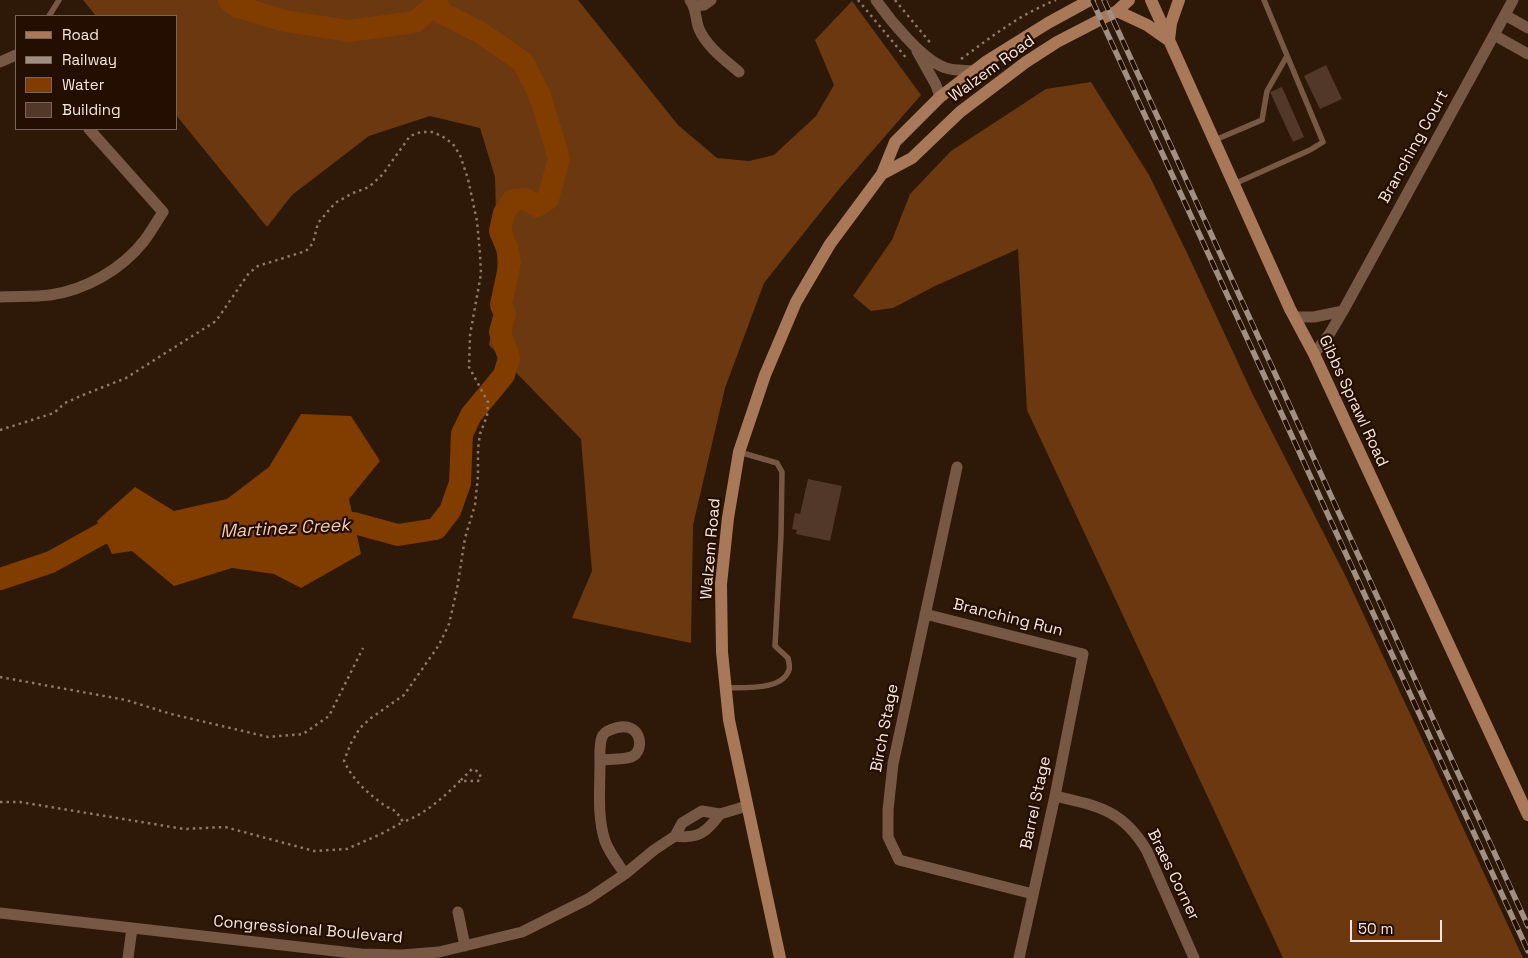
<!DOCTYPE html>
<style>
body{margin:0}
#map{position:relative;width:1528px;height:958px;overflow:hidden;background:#2e1808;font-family:"Space Grotesk",sans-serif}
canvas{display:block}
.legend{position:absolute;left:15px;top:15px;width:162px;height:115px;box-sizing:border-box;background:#240e02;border:1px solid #79655a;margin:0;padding:6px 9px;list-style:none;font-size:15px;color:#f8e7de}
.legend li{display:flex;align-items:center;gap:10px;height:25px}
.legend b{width:25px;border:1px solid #79655a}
.scale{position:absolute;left:1350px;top:920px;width:92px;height:22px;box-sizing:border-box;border:2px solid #f8e7de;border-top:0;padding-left:6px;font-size:15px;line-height:18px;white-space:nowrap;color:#f8e7de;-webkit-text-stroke:4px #240e02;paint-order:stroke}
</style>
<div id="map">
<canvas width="1528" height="958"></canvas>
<ul class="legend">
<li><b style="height:6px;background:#a97858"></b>Road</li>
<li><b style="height:6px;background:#a28f83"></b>Railway</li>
<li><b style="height:14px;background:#813d00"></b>Water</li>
<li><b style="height:14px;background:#513828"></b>Building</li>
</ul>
<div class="scale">50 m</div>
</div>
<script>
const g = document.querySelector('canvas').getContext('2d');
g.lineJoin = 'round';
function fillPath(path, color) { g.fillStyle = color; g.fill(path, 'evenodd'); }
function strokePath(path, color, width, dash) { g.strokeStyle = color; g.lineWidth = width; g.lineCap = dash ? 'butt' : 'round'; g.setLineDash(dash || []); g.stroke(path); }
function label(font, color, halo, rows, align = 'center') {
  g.font = font + ' "Space Grotesk",sans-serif'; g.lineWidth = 4.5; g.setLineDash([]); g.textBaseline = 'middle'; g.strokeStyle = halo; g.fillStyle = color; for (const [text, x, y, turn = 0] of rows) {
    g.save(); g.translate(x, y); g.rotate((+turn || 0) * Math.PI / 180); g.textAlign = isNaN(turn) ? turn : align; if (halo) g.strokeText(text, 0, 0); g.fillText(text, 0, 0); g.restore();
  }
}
fillPath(new Path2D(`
 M 83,0 L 578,0 L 678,125 L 717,158 L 749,161 L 774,155 L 816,116 L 834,85 L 815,40 L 852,1 L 921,95 L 839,189 L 764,283 L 725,388 L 693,525 L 691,643 L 572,618 L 592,571 L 581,439 L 489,345 L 498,290 L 495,177 L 480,128 L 430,116 L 369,136 L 292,195 L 267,227 L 176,115 L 176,16 L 96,16 Z
 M 1091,82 L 1149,175 L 1188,255 L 1253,395 L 1346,577 L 1429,754 L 1523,958 L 1283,958 L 1027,410 L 1018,249 L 935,286 L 893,308 L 871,311 L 853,296 L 892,240 L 910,194 L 951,151 L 1046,89 Z`), '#6c380f');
fillPath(new Path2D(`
 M 301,414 L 351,416 L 380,461 L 349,499 L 361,554 L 301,588 L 274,574 L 232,568 L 174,586 L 132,551 L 112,554 L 97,521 L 135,487 L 174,511 L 227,499 L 269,467 Z`), '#813d00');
strokePath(new Path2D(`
 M 229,0 L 238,7 L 285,21 L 349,31 L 415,22 L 429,10 L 439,8 L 442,13 L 481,33 L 523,62 L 540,96 L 559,158 L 548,199 L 537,206 L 525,199 L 513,200 L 504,213 L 500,231 L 507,248 L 510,262 L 501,305 L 505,314 L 500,332 L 509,358 L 504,375 L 471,415 L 462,434 L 460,483 L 450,511 L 436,529 L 398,535 L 354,523 L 324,525
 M 0,579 L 51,562 L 103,533 L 133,534`), '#813d00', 22);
fillPath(new Path2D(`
 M 1326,65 L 1342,99 L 1320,109 L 1304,76 Z
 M 1282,87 L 1304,137 L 1293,142 L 1270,92 Z
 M 808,479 L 842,486 L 830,541 L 796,534 L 797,530 L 792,529 L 795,513 L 800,514 Z`), '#513828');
strokePath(new Path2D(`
 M 858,0 L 908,60
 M 895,0 L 932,45
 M 961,59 C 994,35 1019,15 1056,0
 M 0,430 L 54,413 L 65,403 L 83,395 L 126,378 L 216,321 L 249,273 L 258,266 L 306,251 L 313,243 L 318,223 L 335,203 L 353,193 L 369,187 L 383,174 L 410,136 L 421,132 L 432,132 L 442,136 L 453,144 L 460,155 L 468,179 L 477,221 L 480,254 L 481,274 L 470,335 L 469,367 L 488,402 L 487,416 L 480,434 L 478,449 L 478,476 L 475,505 L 465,538 L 457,589 L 449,624 L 439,645 L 404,695 L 371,718 L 360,728 L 351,743 L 344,761 C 352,778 365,791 380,802 C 392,812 393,805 403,822 C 425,814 444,797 460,781 L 478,781 L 481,778 L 479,772 L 472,769 L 460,781
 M 0,677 L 126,700 L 171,714 L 268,737 L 303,734 L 329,716 L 363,648
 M 0,802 L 20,802 L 184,829 L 225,827 L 314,851 L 347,849 L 381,834 L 403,822`), '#8c786b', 2.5, [2.5, 4]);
strokePath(new Path2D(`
 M 49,16 L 59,0
 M 1215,140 L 1262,120 L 1267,91 L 1287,56
 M 1234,184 L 1310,150 L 1323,142 L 1264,0
 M 726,688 C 744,687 782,691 789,670 C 790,667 789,662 788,658 L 775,646 L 781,535 L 782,472 L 777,463 L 739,452`), '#775844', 5.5);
strokePath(new Path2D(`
 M 690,0 C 697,9 695,19 699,29 C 707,47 725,60 739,72
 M 876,0 C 890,20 923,61 946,68 C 955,71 965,70 974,71
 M 695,6 L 704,5 L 711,0
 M 1505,15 L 1528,28
 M 1494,35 L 1528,54
 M 917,51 L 936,85 L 940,97
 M 0,62 L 16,55
 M 0,297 C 16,296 33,297 50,295 C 86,290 122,269 144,241 C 151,232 157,221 163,212 L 89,129
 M 1295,317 L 1314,317 L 1343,311
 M 1314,354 L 1330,333 L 1343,311 L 1513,0
 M 957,467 L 893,764 L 888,810 L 888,837 L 899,860 L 1033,894
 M 925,614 L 1083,654 L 1055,796 L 1019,958
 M 600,760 C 609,759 622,760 631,757 C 647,751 641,716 610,730 C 607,731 603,734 602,737 C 599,745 600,756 600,764 C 600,790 597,816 605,841 C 609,852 618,864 625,874
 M 1055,796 C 1098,806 1123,810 1147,851 L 1194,958
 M 675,836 C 698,839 706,833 720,814
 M 458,912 L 465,946
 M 0,913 L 361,954 L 402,955 L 439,952 L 522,932 L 588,899 L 625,874 L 654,850 L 675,836 L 682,823 L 702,811 L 720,814 L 747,806
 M 128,958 L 132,928`), '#775844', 11);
strokePath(new Path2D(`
 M 1151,0 L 1290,309 L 1314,354 L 1528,815
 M 1117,11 L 1147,25 L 1167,39
 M 1169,40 L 1171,23 L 1179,0
 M 882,174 L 912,158 L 960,112 L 1026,62 L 1057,42 L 1117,11 L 1129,0
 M 780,958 L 729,720 L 722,652 L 721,584 L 728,518 L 739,452 L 765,375 L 796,302 L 830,244 L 882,174 L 895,142 L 940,97 L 987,61 L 1048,23 L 1090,0`), '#a97858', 12);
const rail = new Path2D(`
 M 1092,0 L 1528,951
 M 1104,0 L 1528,926`);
strokePath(rail, '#a28f83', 5.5);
strokePath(rail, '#240e02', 4, [11]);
label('16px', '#f8e7de', '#240e02', [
 ["Walzem Road",992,69,-36],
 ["Branching Court",1414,147,-61],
 ["Gibbs Sprawl Road",1353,401,65],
 ["Walzem Road",711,549,-85],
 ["Branching Run",1008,618,14],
 ["Birch Stage",885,728,-79],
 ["Barrel Stage",1036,803,-78],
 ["Braes Corner",1173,875,64],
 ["Congressional Boulevard",308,930,5]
]);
label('italic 18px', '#f4cbb2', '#240e02', [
 ["Martinez Creek",285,529,-3]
]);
</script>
